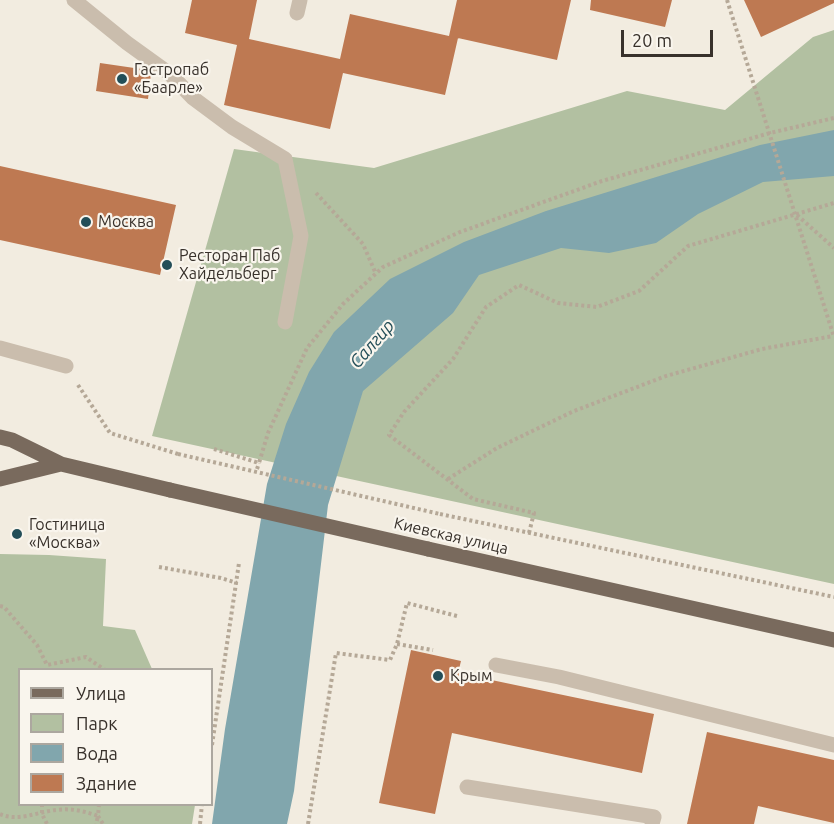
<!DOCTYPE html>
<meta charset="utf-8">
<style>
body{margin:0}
#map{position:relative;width:834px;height:824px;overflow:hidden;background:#f2ece0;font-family:Ubuntu,sans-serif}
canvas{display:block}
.legend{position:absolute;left:18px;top:668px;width:195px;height:138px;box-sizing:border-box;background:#f9f5ed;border:2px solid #aca79f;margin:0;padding:8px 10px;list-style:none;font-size:18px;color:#38312b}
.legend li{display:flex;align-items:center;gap:12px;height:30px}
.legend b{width:30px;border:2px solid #aca79f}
.scale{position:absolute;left:621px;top:30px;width:92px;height:27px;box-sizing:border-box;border:3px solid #38312b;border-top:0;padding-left:8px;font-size:18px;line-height:21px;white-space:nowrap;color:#38312b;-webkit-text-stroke:4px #f9f5ed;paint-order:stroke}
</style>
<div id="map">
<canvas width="834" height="824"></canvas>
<ul class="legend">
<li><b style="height:8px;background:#796a5d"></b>Улица</li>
<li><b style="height:16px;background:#b2c0a1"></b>Парк</li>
<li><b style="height:16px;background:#81a6ad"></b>Вода</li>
<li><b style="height:16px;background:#be7952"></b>Здание</li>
</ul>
<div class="scale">20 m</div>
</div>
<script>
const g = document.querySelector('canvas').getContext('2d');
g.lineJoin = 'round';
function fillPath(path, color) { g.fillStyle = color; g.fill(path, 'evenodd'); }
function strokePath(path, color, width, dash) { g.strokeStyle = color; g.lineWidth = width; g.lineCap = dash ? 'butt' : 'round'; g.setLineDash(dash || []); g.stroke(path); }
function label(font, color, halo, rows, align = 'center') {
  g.font = font + ' Ubuntu,sans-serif'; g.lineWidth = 4.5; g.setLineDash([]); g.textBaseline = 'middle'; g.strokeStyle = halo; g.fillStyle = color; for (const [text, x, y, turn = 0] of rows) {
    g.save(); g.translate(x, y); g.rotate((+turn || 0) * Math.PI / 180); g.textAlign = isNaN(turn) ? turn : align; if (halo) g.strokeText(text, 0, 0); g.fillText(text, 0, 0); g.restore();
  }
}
fillPath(new Path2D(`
 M 834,30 L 834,584 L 152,436 L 234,149 L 374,168 L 627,91 L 725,110 L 813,37 Z
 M 0,554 L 49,555 L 106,559 L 103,626 L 135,630 L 152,669 L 20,670 L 20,804 L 195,805 L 192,824 L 0,824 Z`), '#b2c0a1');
fillPath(new Path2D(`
 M 834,130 L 834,176 L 763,182 L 698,214 L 656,243 L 609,253 L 561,248 L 479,275 L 453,313 L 363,391 L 328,505 L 294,791 L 287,824 L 212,824 L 225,729 L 267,484 L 286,424 L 309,372 L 334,332 L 390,279 L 464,242 L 546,211 L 760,145 Z`), '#81a6ad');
fillPath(new Path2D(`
 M 192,0 L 257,0 L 249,39 L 340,59 L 350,14 L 458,38 L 445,95 L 343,73 L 330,129 L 224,105 L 237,45 L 185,33 Z
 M 457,0 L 571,0 L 557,60 L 449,36 Z
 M 591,0 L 672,0 L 665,27 L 590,10 Z
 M 744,0 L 834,0 L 834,3 L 761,37 Z
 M 100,63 L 148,70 L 151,73 L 148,99 L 96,91 Z
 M 0,166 L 176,205 L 160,275 L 0,240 Z
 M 411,650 L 461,661 L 458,673 L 654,714 L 642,773 L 452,733 L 435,814 L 379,803 Z
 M 707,732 L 834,760 L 834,823 L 758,806 L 754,824 L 687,824 Z`), '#be7952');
strokePath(new Path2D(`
 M 727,0 L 834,337
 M 316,193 L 363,244 L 376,274
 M 797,215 L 834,248
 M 78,385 L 110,433 L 178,454
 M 214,449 L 259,463 L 268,433 L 307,348 L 343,304 L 383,267 L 460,232 L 602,181 L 770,133 L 834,118
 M 257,469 L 259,463
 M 448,479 L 497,448 L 574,411 L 666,376 L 762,349 L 833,336
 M 440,514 L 834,597
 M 529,533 L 534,513 L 473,499 L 389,435 L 404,412 L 453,359 L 486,307 L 519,285 L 558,303 L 597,307 L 639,291 L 688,246 L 834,203
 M 159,567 L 221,578 L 237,583
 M 0,606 L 4,607 L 37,645 L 47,665 L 86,657 L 105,670
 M 397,644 L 433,650
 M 212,745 L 239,563
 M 42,804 L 42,814 L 47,824
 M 99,804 L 98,816 L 103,824
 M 0,814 C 18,822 37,812 56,810 C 71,808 84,811 98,816 L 96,824
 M 200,824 L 202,804
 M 308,824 L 336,653 L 390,660 L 397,644 L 407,603 L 457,616`), '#b5a897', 4, [3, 3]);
strokePath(new Path2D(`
 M 74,0 L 127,43 L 170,74 L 193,98 L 232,127 L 285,159 L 301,236 L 285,322
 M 297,13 L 300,0
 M 0,348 L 66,366
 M 496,665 L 559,677 L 834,745
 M 467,787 L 654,817 L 652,824`), '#cabdad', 15);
strokePath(new Path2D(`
 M 0,437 L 12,440 L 61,464 L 170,490
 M 0,479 L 61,464
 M 428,549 L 834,640`), '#796a5d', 15);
strokePath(new Path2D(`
 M 178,454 L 440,514`), '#b5a897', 4, [3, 3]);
strokePath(new Path2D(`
 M 170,490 L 428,549`), '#796a5d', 15);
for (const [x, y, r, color] of [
 [122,79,6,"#234e58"],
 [86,222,6,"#234e58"],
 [167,265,6,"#234e58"],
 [17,534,6,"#234e58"],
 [438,676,6,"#234e58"]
]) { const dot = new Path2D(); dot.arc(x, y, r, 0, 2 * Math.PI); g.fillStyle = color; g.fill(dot); strokePath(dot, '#f9f5ed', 2); }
label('16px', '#38312b', '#f9f5ed', [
 ["Гастропаб",134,70],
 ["«Баарле»",134,88],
 ["Москва",98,222],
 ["Ресторан Паб",179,256],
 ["Хайдельберг",179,274],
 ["Гостиница",29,525],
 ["«Москва»",29,543],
 ["Крым",450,676]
], 'left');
label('16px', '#38312b', '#f9f5ed', [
 ["Киевская улица",451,536,13]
]);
label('italic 18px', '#234e58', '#f9f5ed', [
 ["Салгир",372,344,-49]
]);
</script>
